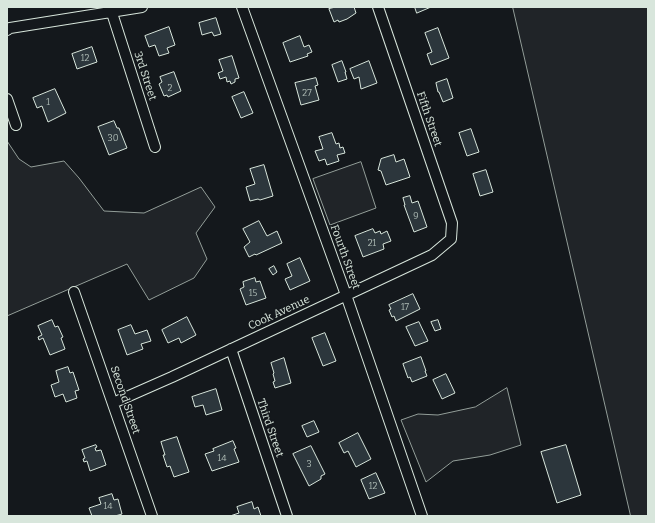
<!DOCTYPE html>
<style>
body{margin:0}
#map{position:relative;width:655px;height:523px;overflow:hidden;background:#14181c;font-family:Bitter,serif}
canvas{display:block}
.frame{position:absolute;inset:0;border:8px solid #d8e6dc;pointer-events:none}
</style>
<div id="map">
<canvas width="655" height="523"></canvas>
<div class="frame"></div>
</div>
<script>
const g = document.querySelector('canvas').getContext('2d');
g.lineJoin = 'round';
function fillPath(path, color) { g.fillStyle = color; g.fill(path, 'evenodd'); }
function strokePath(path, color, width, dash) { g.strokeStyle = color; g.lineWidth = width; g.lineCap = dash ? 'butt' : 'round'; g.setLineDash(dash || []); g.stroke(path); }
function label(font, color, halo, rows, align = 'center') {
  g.font = font + ' Bitter,serif'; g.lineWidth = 3; g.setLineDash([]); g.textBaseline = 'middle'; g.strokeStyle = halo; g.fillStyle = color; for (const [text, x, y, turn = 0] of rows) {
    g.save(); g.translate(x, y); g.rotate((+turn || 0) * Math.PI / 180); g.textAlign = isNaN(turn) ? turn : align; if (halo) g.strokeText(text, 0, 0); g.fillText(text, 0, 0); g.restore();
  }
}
const green = new Path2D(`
 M 513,7 L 648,7 L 648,516 L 631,516 Z
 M 7,141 L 19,159 L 31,167 L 64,161 L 79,178 L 104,211 L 144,213 L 201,187 L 215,207 L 196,233 L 207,259 L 194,278 L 149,300 L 127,264 L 7,316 Z
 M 361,162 L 376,208 L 330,225 L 313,179 Z
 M 507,388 L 521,445 L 490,455 L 453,461 L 426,482 L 401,420 L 418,414 L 438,415 L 475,407 Z`);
fillPath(green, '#202428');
strokePath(green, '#939e99', 1);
const building = new Path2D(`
 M 336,7 L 354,7 L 356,13 L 347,19 L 339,22 L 338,20 L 334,22 L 329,9 Z
 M 415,7 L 431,7 L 417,13 Z
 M 216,18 L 221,34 L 214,36 L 212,32 L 202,35 L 199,23 Z
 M 169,27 L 175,45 L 167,48 L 169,53 L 159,56 L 155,45 L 149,47 L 145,36 Z
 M 438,28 L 449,58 L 431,65 L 427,54 L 432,52 L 425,33 Z
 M 300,36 L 304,47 L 309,45 L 312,52 L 307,54 L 308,56 L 290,62 L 283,43 Z
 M 92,47 L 97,62 L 77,69 L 72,54 Z
 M 232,56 L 239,78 L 235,79 L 235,82 L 231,84 L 230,81 L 227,82 L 226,77 L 220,79 L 218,73 L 223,71 L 219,60 Z
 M 342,61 L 346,72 L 345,72 L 347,79 L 338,82 L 332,65 Z
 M 369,61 L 377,83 L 361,89 L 359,77 L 354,79 L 350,69 Z
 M 174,72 L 181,91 L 168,97 L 167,95 L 164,96 L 159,84 L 162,82 L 160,77 Z
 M 316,78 L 318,85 L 315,86 L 319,100 L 301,105 L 295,83 Z
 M 447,79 L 453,98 L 443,102 L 439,92 L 438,92 L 436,83 Z
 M 55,89 L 66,113 L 48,122 L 42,106 L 37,108 L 33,98 Z
 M 244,92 L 253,113 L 241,118 L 232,97 Z
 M 114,121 L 117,128 L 119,128 L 127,148 L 109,155 L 98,127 Z
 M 471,129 L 479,152 L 467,156 L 459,133 Z
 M 332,133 L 336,144 L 339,143 L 340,148 L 343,147 L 345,153 L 337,155 L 339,161 L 327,165 L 325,159 L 319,161 L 315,151 L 323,149 L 319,137 Z
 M 394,155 L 396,162 L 404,159 L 410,177 L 386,185 L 381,171 L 378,170 L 381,159 Z
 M 264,165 L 273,196 L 260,200 L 258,199 L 250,201 L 246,187 L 255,184 L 250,169 Z
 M 486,170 L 493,192 L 480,196 L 473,174 Z
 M 410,196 L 412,203 L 418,201 L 427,227 L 414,232 L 404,205 L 405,205 L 403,198 Z
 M 259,221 L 267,236 L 277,231 L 282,243 L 256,255 L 255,254 L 249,257 L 244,247 L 250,242 L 243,229 Z
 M 373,229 L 375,233 L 380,231 L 381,234 L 387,231 L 391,241 L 383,244 L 384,249 L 363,257 L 355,236 Z
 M 300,258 L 310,281 L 290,290 L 285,279 L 292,276 L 287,264 Z
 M 274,266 L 277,272 L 273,275 L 269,269 Z
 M 255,278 L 256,282 L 260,281 L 266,298 L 246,305 L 240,289 L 244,287 L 243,282 Z
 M 413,294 L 420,309 L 396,321 L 394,316 L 392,317 L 389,310 L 391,309 L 389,305 Z
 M 187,317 L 196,335 L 181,343 L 179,338 L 168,343 L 162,330 Z
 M 52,320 L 55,327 L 58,326 L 63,337 L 61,338 L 65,349 L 50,355 L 43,338 L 39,340 L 38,337 L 42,335 L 38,326 Z
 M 438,320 L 441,329 L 435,331 L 431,322 Z
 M 419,322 L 428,341 L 415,346 L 406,327 Z
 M 131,325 L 135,334 L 147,330 L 151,341 L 141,344 L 143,349 L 127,355 L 118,330 Z
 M 325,333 L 336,361 L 323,366 L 312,338 Z
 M 421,357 L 426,371 L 425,371 L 427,376 L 412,382 L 410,377 L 408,378 L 403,364 Z
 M 284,358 L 291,383 L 275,388 L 273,382 L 275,381 L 273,374 L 274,373 L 271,363 Z
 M 68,367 L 70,373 L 73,372 L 79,390 L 75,391 L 77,398 L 66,402 L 63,394 L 55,397 L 51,385 L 59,382 L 56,371 Z
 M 446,374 L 455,393 L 442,399 L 433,380 Z
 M 216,389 L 222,410 L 206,415 L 203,405 L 195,407 L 192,397 Z
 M 314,421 L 319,432 L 307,437 L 302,426 Z
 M 358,433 L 371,459 L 356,467 L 348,451 L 344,453 L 339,443 Z
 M 177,437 L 189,472 L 174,477 L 170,466 L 167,467 L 163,455 L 165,455 L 161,442 Z
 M 233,441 L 236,448 L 234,449 L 239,462 L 212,471 L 205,454 L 214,451 L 213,449 Z
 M 96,445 L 97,447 L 95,448 L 96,451 L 101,450 L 106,465 L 90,471 L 87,461 L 84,462 L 83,459 L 85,458 L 82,450 Z
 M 566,445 L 581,495 L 557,503 L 541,452 Z
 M 311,446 L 325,474 L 321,476 L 321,479 L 309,486 L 293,454 Z
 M 376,473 L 385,493 L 369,499 L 361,480 Z
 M 112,494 L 114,500 L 118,499 L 122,514 L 115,516 L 92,516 L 89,508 L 101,504 L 99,498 Z
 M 252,502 L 254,509 L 258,507 L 261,516 L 230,516 L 239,513 L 237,507 Z`);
fillPath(building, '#2c363c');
strokePath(building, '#d8e6dc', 1);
const street = new Path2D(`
 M 242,7 L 346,295 L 422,516
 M 112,13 L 155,147
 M 7,30 L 10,28 L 142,7
 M 7,99 L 16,125
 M 74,292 L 152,516
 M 231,349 L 287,516
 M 113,403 L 172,377 L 432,255 L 451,239 L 452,223 L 378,7`);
strokePath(street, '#d8e6dc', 12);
strokePath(street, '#14181c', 10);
label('9px', '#adbab4', null, [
 ["12",85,58],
 ["2",170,88],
 ["27",307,93],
 ["1",48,102],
 ["30",113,138],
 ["9",416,216],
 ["21",372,243],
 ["15",253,293],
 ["17",405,307],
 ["14",222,458],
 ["3",309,464],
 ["12",373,486],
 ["14",108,506]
]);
label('11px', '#d8e6dc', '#14181c', [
 ["3rd Street",145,76,72],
 ["Fifth Street",429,119,71],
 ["Fourth Street",345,257,70],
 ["Cook Avenue",279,313,-25],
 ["Second Street",125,400,71],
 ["Third Street",270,428,71]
]);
</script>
